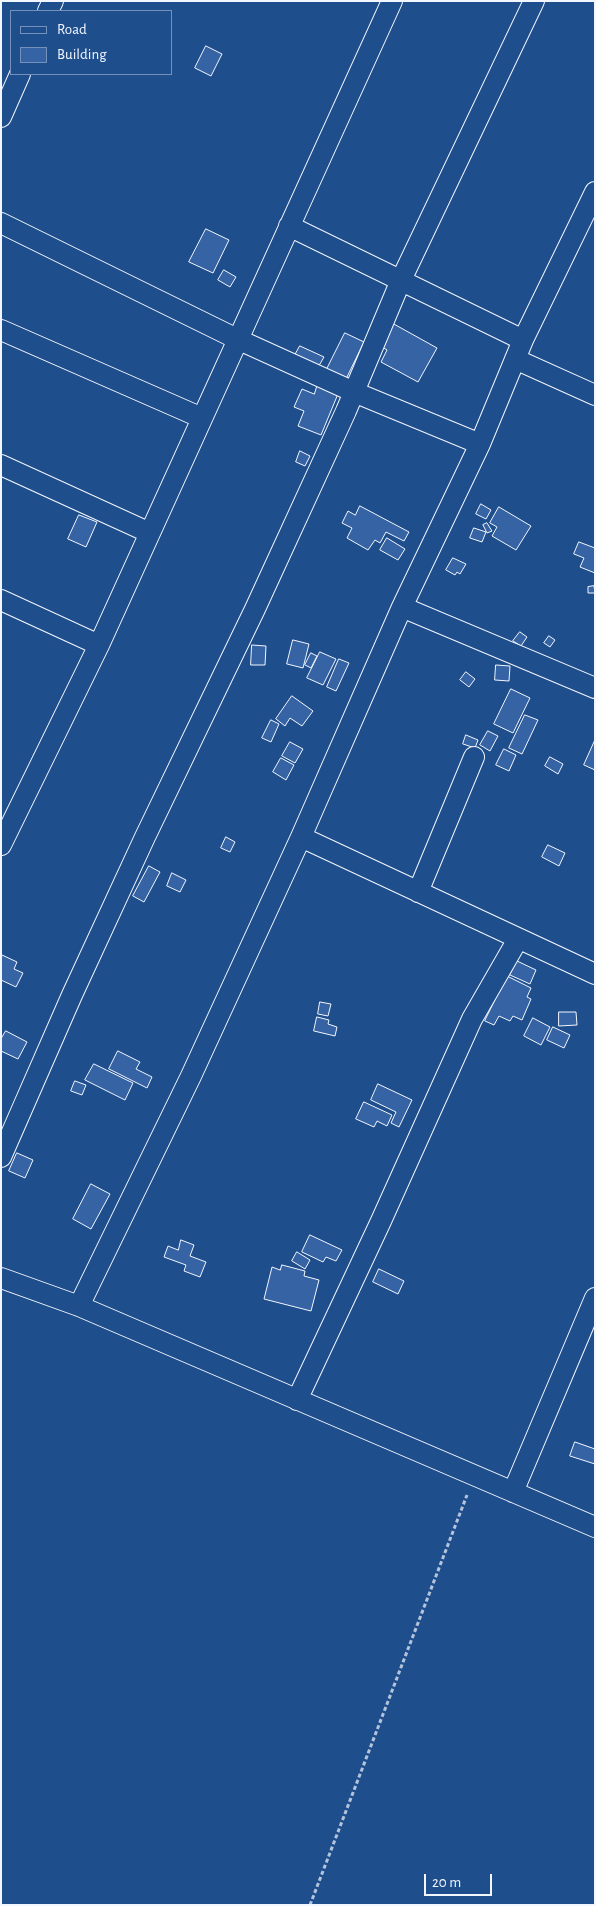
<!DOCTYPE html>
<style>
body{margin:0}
#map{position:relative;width:596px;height:1906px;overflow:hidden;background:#1f4e8c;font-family:"Alegreya Sans",sans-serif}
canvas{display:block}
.frame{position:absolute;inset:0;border:2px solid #f2f6ff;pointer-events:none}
.legend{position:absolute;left:10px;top:10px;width:162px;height:65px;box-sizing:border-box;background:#1f4e8c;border:1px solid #7391ba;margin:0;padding:6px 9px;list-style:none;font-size:15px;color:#f2f6ff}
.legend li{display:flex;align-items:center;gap:10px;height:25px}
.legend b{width:25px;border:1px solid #7391ba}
.scale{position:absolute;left:424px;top:1874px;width:68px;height:22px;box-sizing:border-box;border:2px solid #f2f6ff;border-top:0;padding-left:6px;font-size:15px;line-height:18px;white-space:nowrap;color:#f2f6ff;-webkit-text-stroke:4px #1f4e8c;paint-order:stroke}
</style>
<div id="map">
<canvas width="596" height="1906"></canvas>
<div class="frame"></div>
<ul class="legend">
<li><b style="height:6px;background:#1f4e8c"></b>Road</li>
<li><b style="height:14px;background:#3563a3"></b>Building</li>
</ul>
<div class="scale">20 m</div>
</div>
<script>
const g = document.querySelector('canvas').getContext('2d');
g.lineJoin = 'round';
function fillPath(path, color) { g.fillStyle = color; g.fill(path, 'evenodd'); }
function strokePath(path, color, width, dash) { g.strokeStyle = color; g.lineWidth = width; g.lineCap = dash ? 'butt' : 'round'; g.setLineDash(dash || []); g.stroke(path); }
const building = new Path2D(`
 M 206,46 L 222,54 L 211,76 L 195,68 Z
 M 206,229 L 229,240 L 213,273 L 189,262 Z
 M 224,270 L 236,277 L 230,287 L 218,280 Z
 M 392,323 L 437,348 L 418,382 L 381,362 L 387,350 L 379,345 Z
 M 345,333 L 364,342 L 346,379 L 327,369 Z
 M 300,346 L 324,357 L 317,369 L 294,357 Z
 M 319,380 L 340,389 L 321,435 L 298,426 L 304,411 L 294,407 L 302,389 L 314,394 Z
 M 300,451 L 310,456 L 305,466 L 296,462 Z
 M 481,504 L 491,510 L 486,519 L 476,514 Z
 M 360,506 L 409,532 L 404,541 L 386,532 L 380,543 L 375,540 L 368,550 L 347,538 L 352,528 L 342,523 L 348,511 L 355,515 Z
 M 499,507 L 531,526 L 516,550 L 492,536 L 497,527 L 490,523 Z
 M 79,515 L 97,522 L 86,547 L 68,539 Z
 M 487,523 L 492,531 L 487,533 L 483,525 Z
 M 474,528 L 486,532 L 482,542 L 470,538 Z
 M 387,538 L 405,549 L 398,560 L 380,550 Z
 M 579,542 L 595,548 L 595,573 L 580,567 L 584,558 L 574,554 Z
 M 453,558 L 466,564 L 460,574 L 457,572 L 455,575 L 446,570 Z
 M 594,586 L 595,593 L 588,593 L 588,587 Z
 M 520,632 L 527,637 L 521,646 L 513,641 Z
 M 549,636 L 555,640 L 550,647 L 544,643 Z
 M 293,640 L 309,644 L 303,668 L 287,664 Z
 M 252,645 L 266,646 L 265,665 L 251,665 Z
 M 320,652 L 336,659 L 323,685 L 307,678 Z
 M 311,653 L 317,656 L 311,668 L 305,665 Z
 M 339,659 L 349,663 L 336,691 L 327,687 Z
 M 496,665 L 510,666 L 509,681 L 495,680 Z
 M 466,672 L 475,679 L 469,687 L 460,680 Z
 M 511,689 L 530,698 L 513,733 L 494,724 Z
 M 292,696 L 313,711 L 302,726 L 290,718 L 285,726 L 276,719 Z
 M 525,715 L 538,720 L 522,754 L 509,748 Z
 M 271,720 L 279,724 L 271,742 L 262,738 Z
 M 488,731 L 498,736 L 490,751 L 480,745 Z
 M 466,735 L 478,740 L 475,748 L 463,744 Z
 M 595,740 L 595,770 L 584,765 Z
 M 290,742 L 303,749 L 295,763 L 282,756 Z
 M 504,749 L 516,755 L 509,771 L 496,765 Z
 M 550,757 L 563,764 L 558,774 L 545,766 Z
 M 281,758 L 294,765 L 286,780 L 273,772 Z
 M 226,837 L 235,842 L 230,852 L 221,848 Z
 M 548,845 L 565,853 L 559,866 L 542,857 Z
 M 149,866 L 160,872 L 144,902 L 133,896 Z
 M 172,873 L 186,880 L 180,892 L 167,886 Z
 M 2,955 L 17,962 L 14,969 L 23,973 L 16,987 L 1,980 Z
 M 517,961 L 536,970 L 530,984 L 510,975 Z
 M 507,976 L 531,988 L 527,997 L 531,999 L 522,1020 L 513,1016 L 510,1021 L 499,1016 L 494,1025 L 485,1021 Z
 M 320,1002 L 331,1004 L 328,1016 L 318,1014 Z
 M 559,1012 L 576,1012 L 577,1025 L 559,1026 Z
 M 317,1017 L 329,1020 L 328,1024 L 337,1027 L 335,1036 L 314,1031 Z
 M 533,1018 L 550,1027 L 541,1045 L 524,1036 Z
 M 553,1027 L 570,1035 L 564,1048 L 547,1040 Z
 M 6,1031 L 27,1042 L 18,1059 L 1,1051 L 1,1039 Z
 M 118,1051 L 140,1062 L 136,1069 L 152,1077 L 147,1088 L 109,1069 Z
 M 94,1064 L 133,1083 L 125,1100 L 85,1080 Z
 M 75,1081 L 86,1085 L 82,1095 L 71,1091 Z
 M 378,1084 L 412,1100 L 399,1127 L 391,1123 L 396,1112 L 371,1100 Z
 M 364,1102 L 392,1115 L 387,1126 L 377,1121 L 374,1127 L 356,1119 Z
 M 17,1153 L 33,1160 L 25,1178 L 9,1171 Z
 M 91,1184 L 110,1194 L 91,1229 L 73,1219 Z
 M 310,1235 L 342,1250 L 336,1261 L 326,1257 L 323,1262 L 302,1252 Z
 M 181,1240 L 194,1245 L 190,1256 L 206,1262 L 200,1277 L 184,1271 L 186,1265 L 164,1257 L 168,1246 L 178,1250 Z
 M 297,1252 L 310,1260 L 305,1269 L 292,1261 Z
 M 282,1265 L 305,1271 L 304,1276 L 319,1280 L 311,1311 L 264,1299 L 272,1267 L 280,1270 Z
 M 379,1269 L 404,1281 L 398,1294 L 373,1282 Z
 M 575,1442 L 595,1449 L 595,1464 L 570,1456 Z`);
fillPath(building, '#3563a3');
strokePath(building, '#f2f6ff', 1);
const street = new Path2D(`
 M 48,11 L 53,1
 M 1,117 L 20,74
 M 1,223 L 237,339 L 354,392 L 480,444
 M 289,226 L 523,340
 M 1,330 L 202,418
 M 515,359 L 595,395
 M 1,465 L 150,533
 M 1,600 L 99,645
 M 402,607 L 595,688
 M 301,837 L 595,974
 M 1,845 L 99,645 L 392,1
 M 418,892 L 474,757
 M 1,1157 L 72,995 L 145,837 L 255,609 L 346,411 L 401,280 L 534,1
 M 1,1278 L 79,1306 L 595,1527
 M 79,1306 L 191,1076 L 301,837 L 402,607 L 480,444 L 523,340 L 595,192
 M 297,1400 L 381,1221 L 472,1019 L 518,939
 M 513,1492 L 595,1298`);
strokePath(street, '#f2f6ff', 22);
strokePath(new Path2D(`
 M 310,1905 L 467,1495`), '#b3c4dc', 3, [4, 2.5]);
strokePath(street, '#1f4e8c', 20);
</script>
